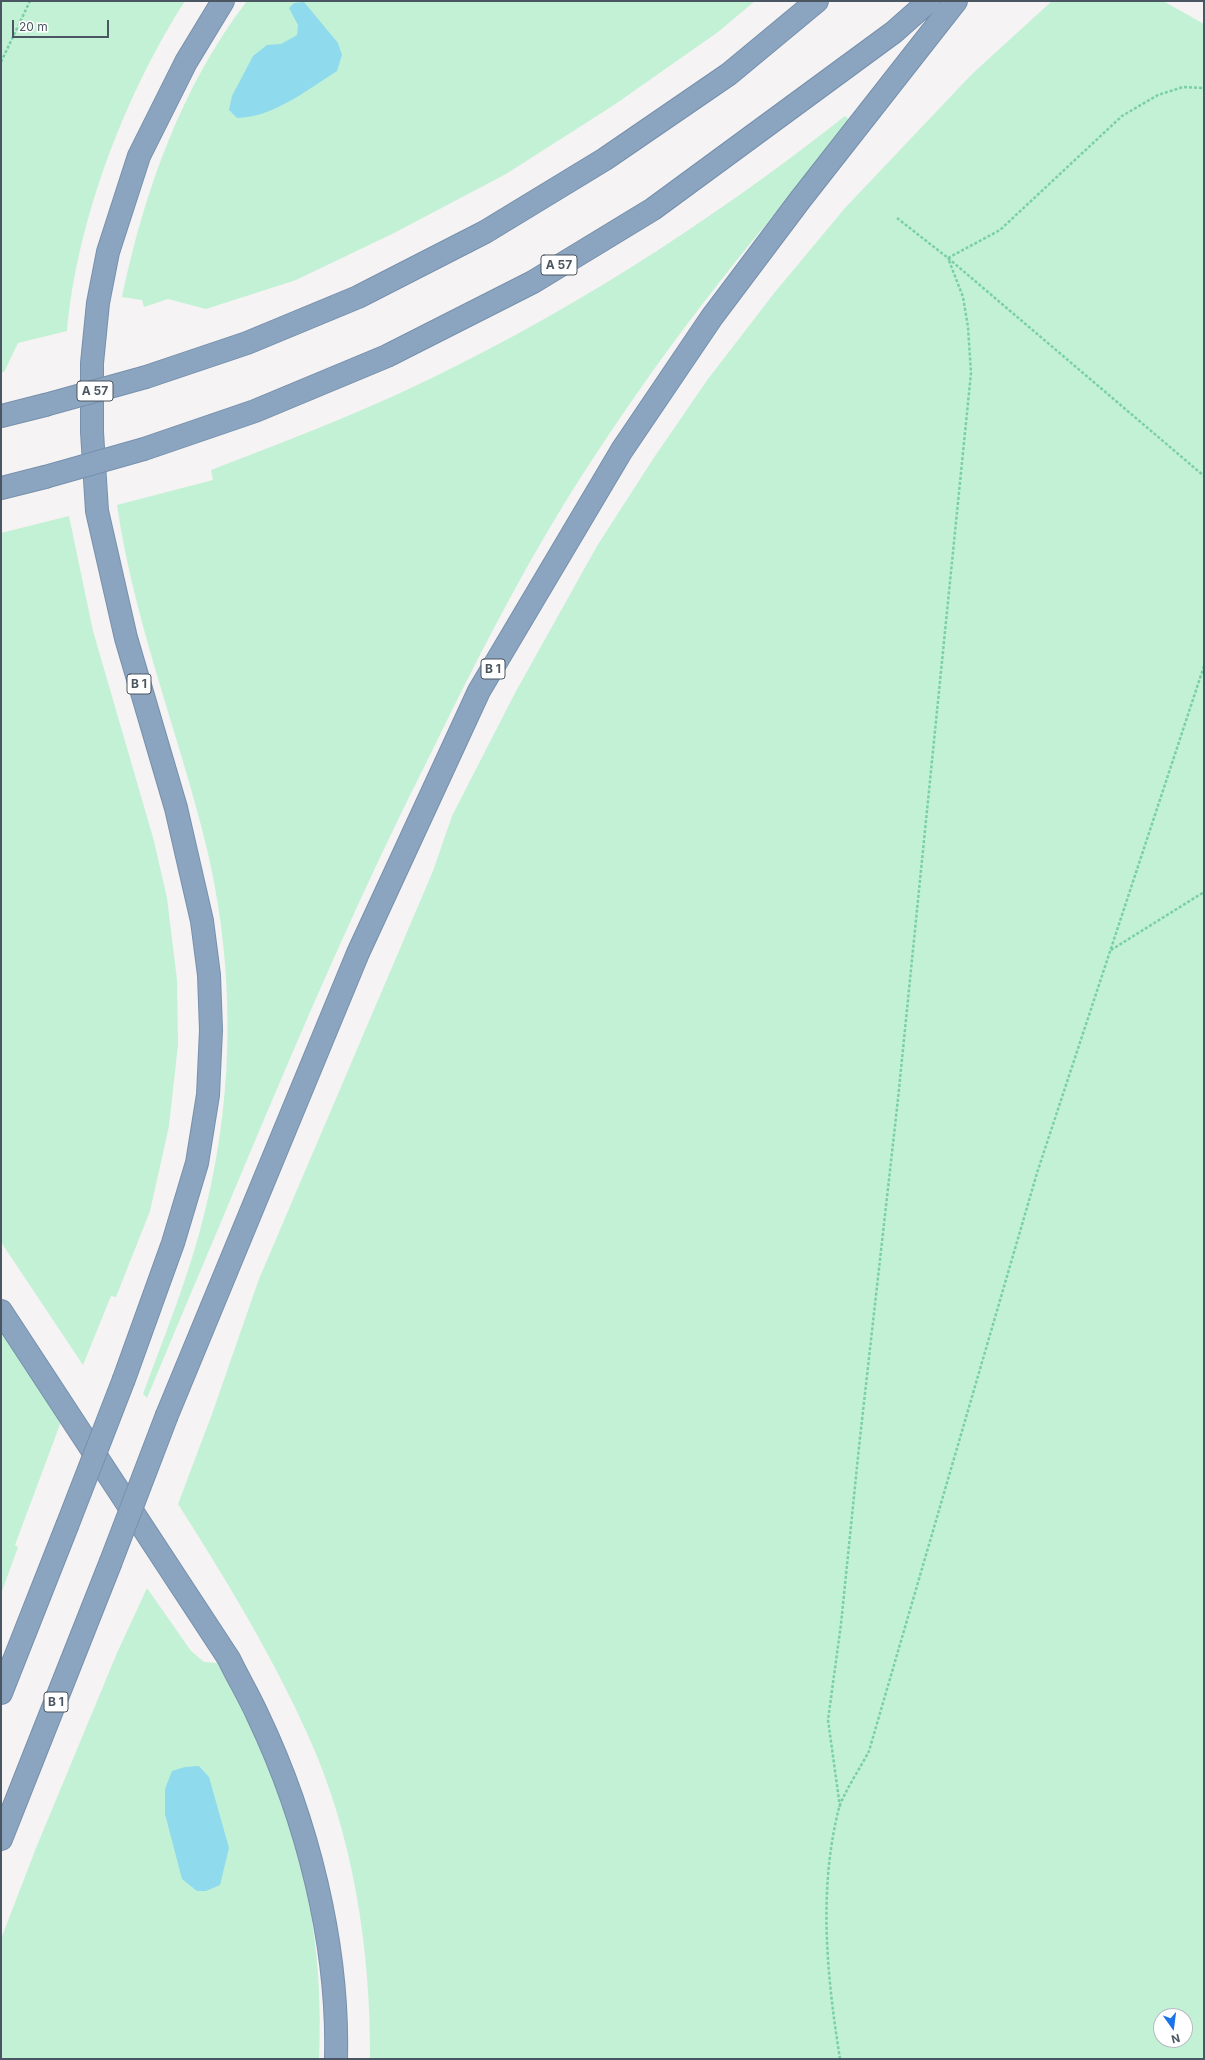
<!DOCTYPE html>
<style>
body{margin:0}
#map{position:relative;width:1205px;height:2060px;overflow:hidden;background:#f5f3f3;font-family:Inter,sans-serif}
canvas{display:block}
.frame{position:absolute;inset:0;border:2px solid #4a5661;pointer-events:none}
.north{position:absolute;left:1153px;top:2008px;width:40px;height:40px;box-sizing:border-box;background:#fff;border:1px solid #b7bbc0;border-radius:50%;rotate:166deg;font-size:11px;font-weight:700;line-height:16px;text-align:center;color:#4a5661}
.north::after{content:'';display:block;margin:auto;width:14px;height:18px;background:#1a73e8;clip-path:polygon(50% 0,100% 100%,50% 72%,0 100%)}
.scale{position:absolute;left:12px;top:20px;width:97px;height:18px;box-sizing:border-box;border:2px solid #4a5661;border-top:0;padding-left:5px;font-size:12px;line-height:14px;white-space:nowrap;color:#4a5661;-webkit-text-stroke:3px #fff;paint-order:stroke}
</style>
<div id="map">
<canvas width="1205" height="2060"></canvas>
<div class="frame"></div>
<div class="north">N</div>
<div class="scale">20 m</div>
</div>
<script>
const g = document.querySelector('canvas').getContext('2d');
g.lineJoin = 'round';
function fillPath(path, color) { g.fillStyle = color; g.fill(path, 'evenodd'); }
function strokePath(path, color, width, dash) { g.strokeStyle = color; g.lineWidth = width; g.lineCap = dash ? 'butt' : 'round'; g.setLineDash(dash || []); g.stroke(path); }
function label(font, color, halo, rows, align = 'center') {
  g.font = font + ' Inter,sans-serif'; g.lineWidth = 4; g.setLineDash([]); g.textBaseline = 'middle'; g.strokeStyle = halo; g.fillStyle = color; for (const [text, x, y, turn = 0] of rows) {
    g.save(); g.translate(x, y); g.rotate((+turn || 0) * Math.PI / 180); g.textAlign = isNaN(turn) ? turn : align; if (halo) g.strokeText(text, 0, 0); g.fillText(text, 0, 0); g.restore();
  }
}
fillPath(new Path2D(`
 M 1,1 L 185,1 C 125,94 77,220 67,331 L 18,343 L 4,372 L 1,373 Z
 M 247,1 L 755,1 L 718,32 L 614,105 L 506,174 L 394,233 L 296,280 L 206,309 L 168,299 L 144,307 L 142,300 L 122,297 C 144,192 181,87 247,1 Z
 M 1052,1 L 1163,1 L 1204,24 L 1204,2059 L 370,2059 C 371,1950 353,1833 307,1733 C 271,1653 225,1578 178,1504 L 212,1414 L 259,1279 L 390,972 L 433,871 L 452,816 L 515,693 L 597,546 L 653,459 L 708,379 L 775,292 L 845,208 L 972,74 ZM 1161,2016 L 1185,2016 L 1185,2040 L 1161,2040 Z
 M 845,116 L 854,124 C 745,242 649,368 564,504 C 515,584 473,667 432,751 C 363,887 303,1026 244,1167 C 212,1244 179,1321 147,1398 L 143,1394 C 165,1334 190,1274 205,1211 C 236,1086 235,954 202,829 C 174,721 133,616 117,505 L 213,480 L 211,470 C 273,446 337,422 398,394 C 558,320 707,225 845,116 Z
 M 69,516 L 93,631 L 154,841 L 167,898 L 177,980 L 178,1045 L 169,1126 L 150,1211 L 116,1297 L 111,1296 L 83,1365 L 1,1242 L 1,533 Z
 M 1,1328 L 62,1419 L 15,1545 L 18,1547 L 1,1594 Z
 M 147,1588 L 191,1651 L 204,1662 L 218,1663 C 272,1757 311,1866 318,1974 C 320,2003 320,2031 319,2059 L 1,2059 L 1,1939 L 36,1848 L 117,1653 Z`), '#c3f1d5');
fillPath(new Path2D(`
 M 304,2 L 338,43 L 342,55 L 337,71 C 307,90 274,117 237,118 L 229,110 L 232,96 L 253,56 L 267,45 L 281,44 L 297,35 L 298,25 L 289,8 L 294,3 Z
 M 199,1766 L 209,1777 L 229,1848 L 220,1885 L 206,1891 L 197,1891 L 182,1879 L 165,1814 L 165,1789 L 172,1771 L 185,1767 Z`), '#90daee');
const highway = new Path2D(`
 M 146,377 L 247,343 L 358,297 L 485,232 L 605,159 L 729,74 L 817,1
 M 1,416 L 45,405
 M 144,449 L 255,411 L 387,356 L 533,282 L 653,209 L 894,32 L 929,1
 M 1,488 L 45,477
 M 1,1311 L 229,1659 C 238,1678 249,1696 258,1716 C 307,1819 339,1944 336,2059
 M 124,1379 L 173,1243 L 197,1163 L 208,1095 L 211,1030 L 209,975 L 202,921 L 176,808 L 126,638 L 97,511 L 92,432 L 92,363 L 98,303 L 108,252 L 139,156 L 186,62 L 223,1
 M 167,1415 L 358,953 L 479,691 L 622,450 L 712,317 L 800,200 L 956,1
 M 1,1693 L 67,1526
 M 1,1839 L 110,1564`);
strokePath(highway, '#7690ad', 24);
strokePath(new Path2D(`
 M 1,62 L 30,1
 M 897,218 L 948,258 L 1204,476
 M 948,258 L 1000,230 L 1122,116 L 1158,95 L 1183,87 L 1204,88
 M 1111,950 L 1204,892
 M 840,1807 L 828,1720 L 841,1624 L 859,1447 L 898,1099 L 971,373 L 968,327 L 963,297 L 948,258
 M 840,2059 C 827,1977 818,1890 839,1808 C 844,1792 861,1767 869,1751 L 1037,1173 L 1204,666`), '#7ad0a6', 2.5, [3, 2]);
strokePath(highway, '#8ba5c1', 22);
const highwayBridge = new Path2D(`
 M 45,405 L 146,377
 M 45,477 L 144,449
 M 67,1526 L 124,1379
 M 110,1564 L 167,1415`);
strokePath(highwayBridge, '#7690ad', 24, []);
strokePath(highwayBridge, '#8ba5c1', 22);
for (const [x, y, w] of [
 [559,265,36],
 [95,391,36],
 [493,669,24],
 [139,684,24],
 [56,1702,24]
]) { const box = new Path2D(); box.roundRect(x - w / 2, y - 10, w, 20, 3); g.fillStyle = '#fff'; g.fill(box); strokePath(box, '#4a5661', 1); }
label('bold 12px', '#4a5661', null, [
 ["A 57",559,265],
 ["A 57",95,391],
 ["B 1",493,669],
 ["B 1",139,684],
 ["B 1",56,1702]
]);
</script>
